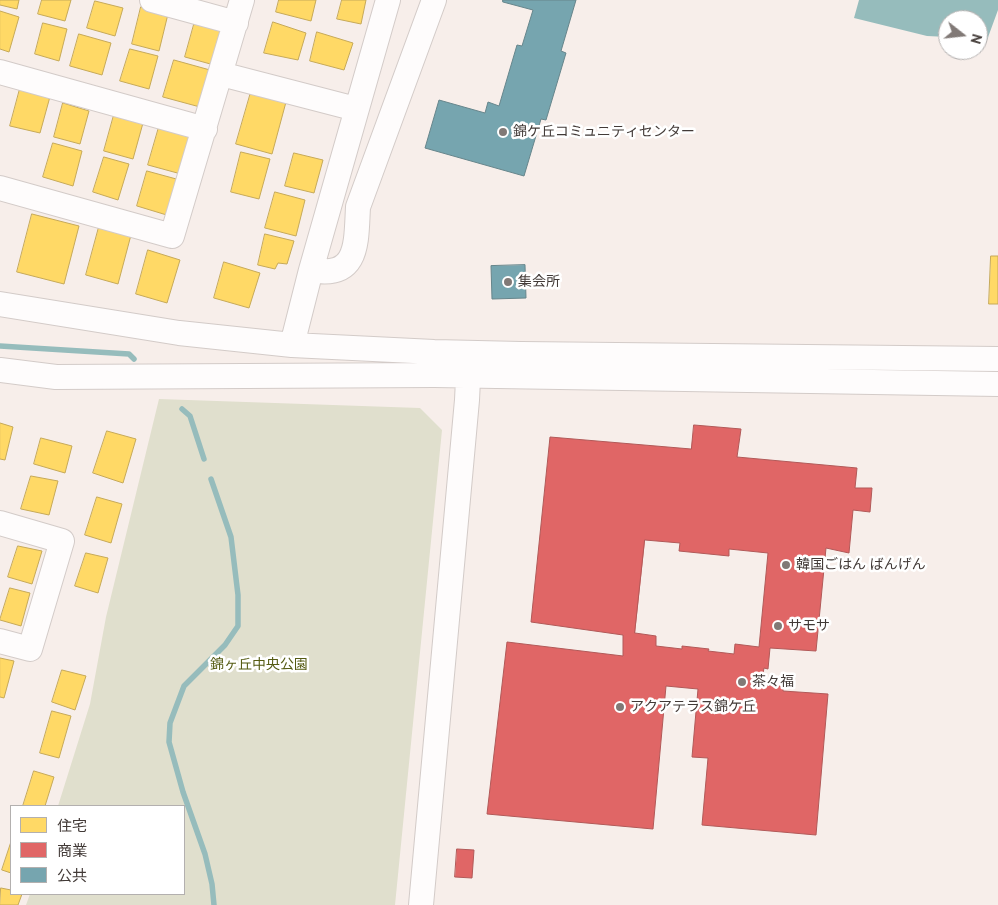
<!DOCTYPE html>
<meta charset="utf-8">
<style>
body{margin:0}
#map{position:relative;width:998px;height:905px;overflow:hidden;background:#f7eeea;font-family:"PT Sans","Noto Sans JP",sans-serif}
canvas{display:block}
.legend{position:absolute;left:10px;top:805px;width:175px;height:90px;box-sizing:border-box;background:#fff;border:1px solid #b3b0af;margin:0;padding:6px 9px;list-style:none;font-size:15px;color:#423a37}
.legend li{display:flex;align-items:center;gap:10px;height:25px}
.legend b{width:25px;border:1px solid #b3b0af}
.north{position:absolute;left:938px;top:10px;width:50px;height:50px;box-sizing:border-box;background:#fff;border:1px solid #b3b0af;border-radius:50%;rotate:106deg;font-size:14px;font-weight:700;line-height:20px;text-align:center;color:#423a37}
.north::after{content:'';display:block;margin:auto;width:18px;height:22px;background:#817976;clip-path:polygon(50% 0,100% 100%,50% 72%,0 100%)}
</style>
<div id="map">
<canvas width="998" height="905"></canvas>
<ul class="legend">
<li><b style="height:14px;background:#ffd966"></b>住宅</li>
<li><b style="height:14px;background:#e06666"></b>商業</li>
<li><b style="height:14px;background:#76a5af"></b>公共</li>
</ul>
<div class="north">N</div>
</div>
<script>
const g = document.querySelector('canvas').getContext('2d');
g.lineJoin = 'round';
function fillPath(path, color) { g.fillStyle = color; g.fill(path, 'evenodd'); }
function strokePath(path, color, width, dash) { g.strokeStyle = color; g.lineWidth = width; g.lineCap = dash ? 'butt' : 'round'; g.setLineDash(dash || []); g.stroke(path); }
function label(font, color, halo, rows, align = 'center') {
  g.font = font + ' "PT Sans","Noto Sans JP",sans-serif'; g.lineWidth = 5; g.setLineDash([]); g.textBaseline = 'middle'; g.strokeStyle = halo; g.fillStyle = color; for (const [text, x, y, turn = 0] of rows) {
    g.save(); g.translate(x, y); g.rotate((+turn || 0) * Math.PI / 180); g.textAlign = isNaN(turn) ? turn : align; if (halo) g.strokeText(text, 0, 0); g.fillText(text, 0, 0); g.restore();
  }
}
fillPath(new Path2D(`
 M 159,399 L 420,408 L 442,430 L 395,905 L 26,905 L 30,894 L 184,894 L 184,806 L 58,806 L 90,704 L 106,617 Z`), '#e0dfcd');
fillPath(new Path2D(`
 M 859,0 L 998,0 L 998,10 L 987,40 L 978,39 L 978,20 L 948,20 L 948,37 L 927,36 L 854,18 Z`), '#96bcbc');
const homes = new Path2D(`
 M 0,0 L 19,0 L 17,9 L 0,5 Z
 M 42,0 L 71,0 L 65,21 L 38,14 Z
 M 279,0 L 316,0 L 311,21 L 276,12 Z
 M 342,0 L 366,0 L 361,24 L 337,19 Z
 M 95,1 L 123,8 L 115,36 L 87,28 Z
 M 141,7 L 168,14 L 159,51 L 132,44 Z
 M 0,11 L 19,17 L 9,52 L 0,49 Z
 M 195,21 L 224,29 L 214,65 L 185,57 Z
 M 273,22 L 306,33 L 298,60 L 264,53 Z
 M 43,23 L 67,29 L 59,61 L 35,54 Z
 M 317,32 L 353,43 L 344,70 L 310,61 Z
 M 79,34 L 111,43 L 102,75 L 70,66 Z
 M 130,49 L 158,56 L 149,89 L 120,81 Z
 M 174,60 L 210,70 L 200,107 L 163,97 Z
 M 21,85 L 51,93 L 40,133 L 10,126 Z
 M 251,92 L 286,102 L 272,154 L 236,144 Z
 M 63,103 L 89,111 L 80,144 L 54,137 Z
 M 114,115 L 143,123 L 133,159 L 104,151 Z
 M 159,127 L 191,136 L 181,174 L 148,165 Z
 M 53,143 L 82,151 L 73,186 L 43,177 Z
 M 241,152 L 270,159 L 259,199 L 231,192 Z
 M 294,153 L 323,160 L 314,193 L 285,186 Z
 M 104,157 L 129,164 L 118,200 L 93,192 Z
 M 147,171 L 180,180 L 170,216 L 137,206 Z
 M 275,192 L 305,200 L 296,236 L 265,228 Z
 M 32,214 L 79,226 L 64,284 L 17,272 Z
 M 99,227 L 131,235 L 118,284 L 86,275 Z
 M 265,234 L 294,241 L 287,264 L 278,263 L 275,269 L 258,265 Z
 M 148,250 L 180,260 L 167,303 L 136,294 Z
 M 991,256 L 998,256 L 998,304 L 989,304 Z
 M 224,262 L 260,273 L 249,308 L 214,298 Z
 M 0,423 L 13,427 L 5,460 L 0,459 Z
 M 107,431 L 136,439 L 123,483 L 93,473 Z
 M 41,438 L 72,446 L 65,473 L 34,464 Z
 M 31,476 L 58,481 L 49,515 L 21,509 Z
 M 97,497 L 122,504 L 111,543 L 85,535 Z
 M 18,546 L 42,551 L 32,584 L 8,577 Z
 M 86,553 L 108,558 L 98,593 L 75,586 Z
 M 10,588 L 30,593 L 21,626 L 0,620 Z
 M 0,658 L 14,661 L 4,698 L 0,697 Z
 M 62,670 L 86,676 L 75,710 L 52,702 Z
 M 52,711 L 71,716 L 59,758 L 40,753 Z
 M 34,771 L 54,777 L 45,806 L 23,806 Z
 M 11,842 L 11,873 L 2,870 Z
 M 1,888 L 11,890 L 11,894 L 22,894 L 18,905 L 0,905 Z`);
fillPath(homes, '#ffd966');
strokePath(homes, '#c6a958', 1);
const shops = new Path2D(`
 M 694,425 L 741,429 L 737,457 L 857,468 L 855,488 L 872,488 L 870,512 L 853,510 L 849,553 L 826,548 L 816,651 L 770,648 L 768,669 L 764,668 L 761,685 L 783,686 L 783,691 L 828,694 L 816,835 L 702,825 L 708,758 L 692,757 L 698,689 L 666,686 L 653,829 L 487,814 L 507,642 L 623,656 L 623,635 L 531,622 L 550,437 L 691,449 ZM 645,540 L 680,543 L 679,551 L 729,556 L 729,549 L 768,553 L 759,647 L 735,644 L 734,654 L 708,651 L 709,649 L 682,646 L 682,649 L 656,646 L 656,636 L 635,633 Z
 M 457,849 L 474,850 L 472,878 L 455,877 Z`);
fillPath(shops, '#e06666');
strokePath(shops, '#b15958', 1);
const public = new Path2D(`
 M 503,0 L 576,0 L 561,51 L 566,53 L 546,120 L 541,119 L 524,176 L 425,148 L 439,100 L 485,113 L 488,102 L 499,106 L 517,45 L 522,46 L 533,10 L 503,2 Z
 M 525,265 L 526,298 L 492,299 L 491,266 Z`);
fillPath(public, '#76a5af');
strokePath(public, '#66858b', 1);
strokePath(new Path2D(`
 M 0,346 L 129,354 L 134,359
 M 182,409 L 190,416 L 204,459
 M 211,479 L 231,537 L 238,595 L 238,626 L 225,645 L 184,686 L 170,723 L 169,742 L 183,792 L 205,854 L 212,884 L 214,905`), '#96bcbc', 5.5);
const minor = new Path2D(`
 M 152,0 L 236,23
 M 0,72 L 205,129
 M 221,74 L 356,109
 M 0,188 L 172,236 L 242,0
 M 311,270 C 359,279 356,243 358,207 L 434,0
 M 0,304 L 179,333 L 292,345 L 434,352 L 521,354 L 998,359
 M 292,345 L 311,270 L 388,0
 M 0,370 L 56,377 L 434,375 L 998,384
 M 0,523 L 62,541 L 30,649 L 0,641
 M 421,905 L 467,400 L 469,359`);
strokePath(minor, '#d3cbc8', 26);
strokePath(minor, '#fefcfc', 24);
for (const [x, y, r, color] of [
 [503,132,5,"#817976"],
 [508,282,5,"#817976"],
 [786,565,5,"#817976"],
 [778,626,5,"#817976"],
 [742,682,5,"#817976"],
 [620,707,5,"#817976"]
]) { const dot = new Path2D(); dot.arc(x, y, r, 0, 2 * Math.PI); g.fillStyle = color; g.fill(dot); strokePath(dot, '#fff', 2); }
label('14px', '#423a37', '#fff', [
 ["錦ケ丘コミュニティセンター",513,132],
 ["集会所",518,282],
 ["韓国ごはん ばんげん",796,565],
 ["サモサ",788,626],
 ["茶々福",752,682],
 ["アクアテラス錦ケ丘",630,707]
], 'left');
label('14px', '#555b13', '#fff', [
 ["錦ヶ丘中央公園",259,665]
]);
</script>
